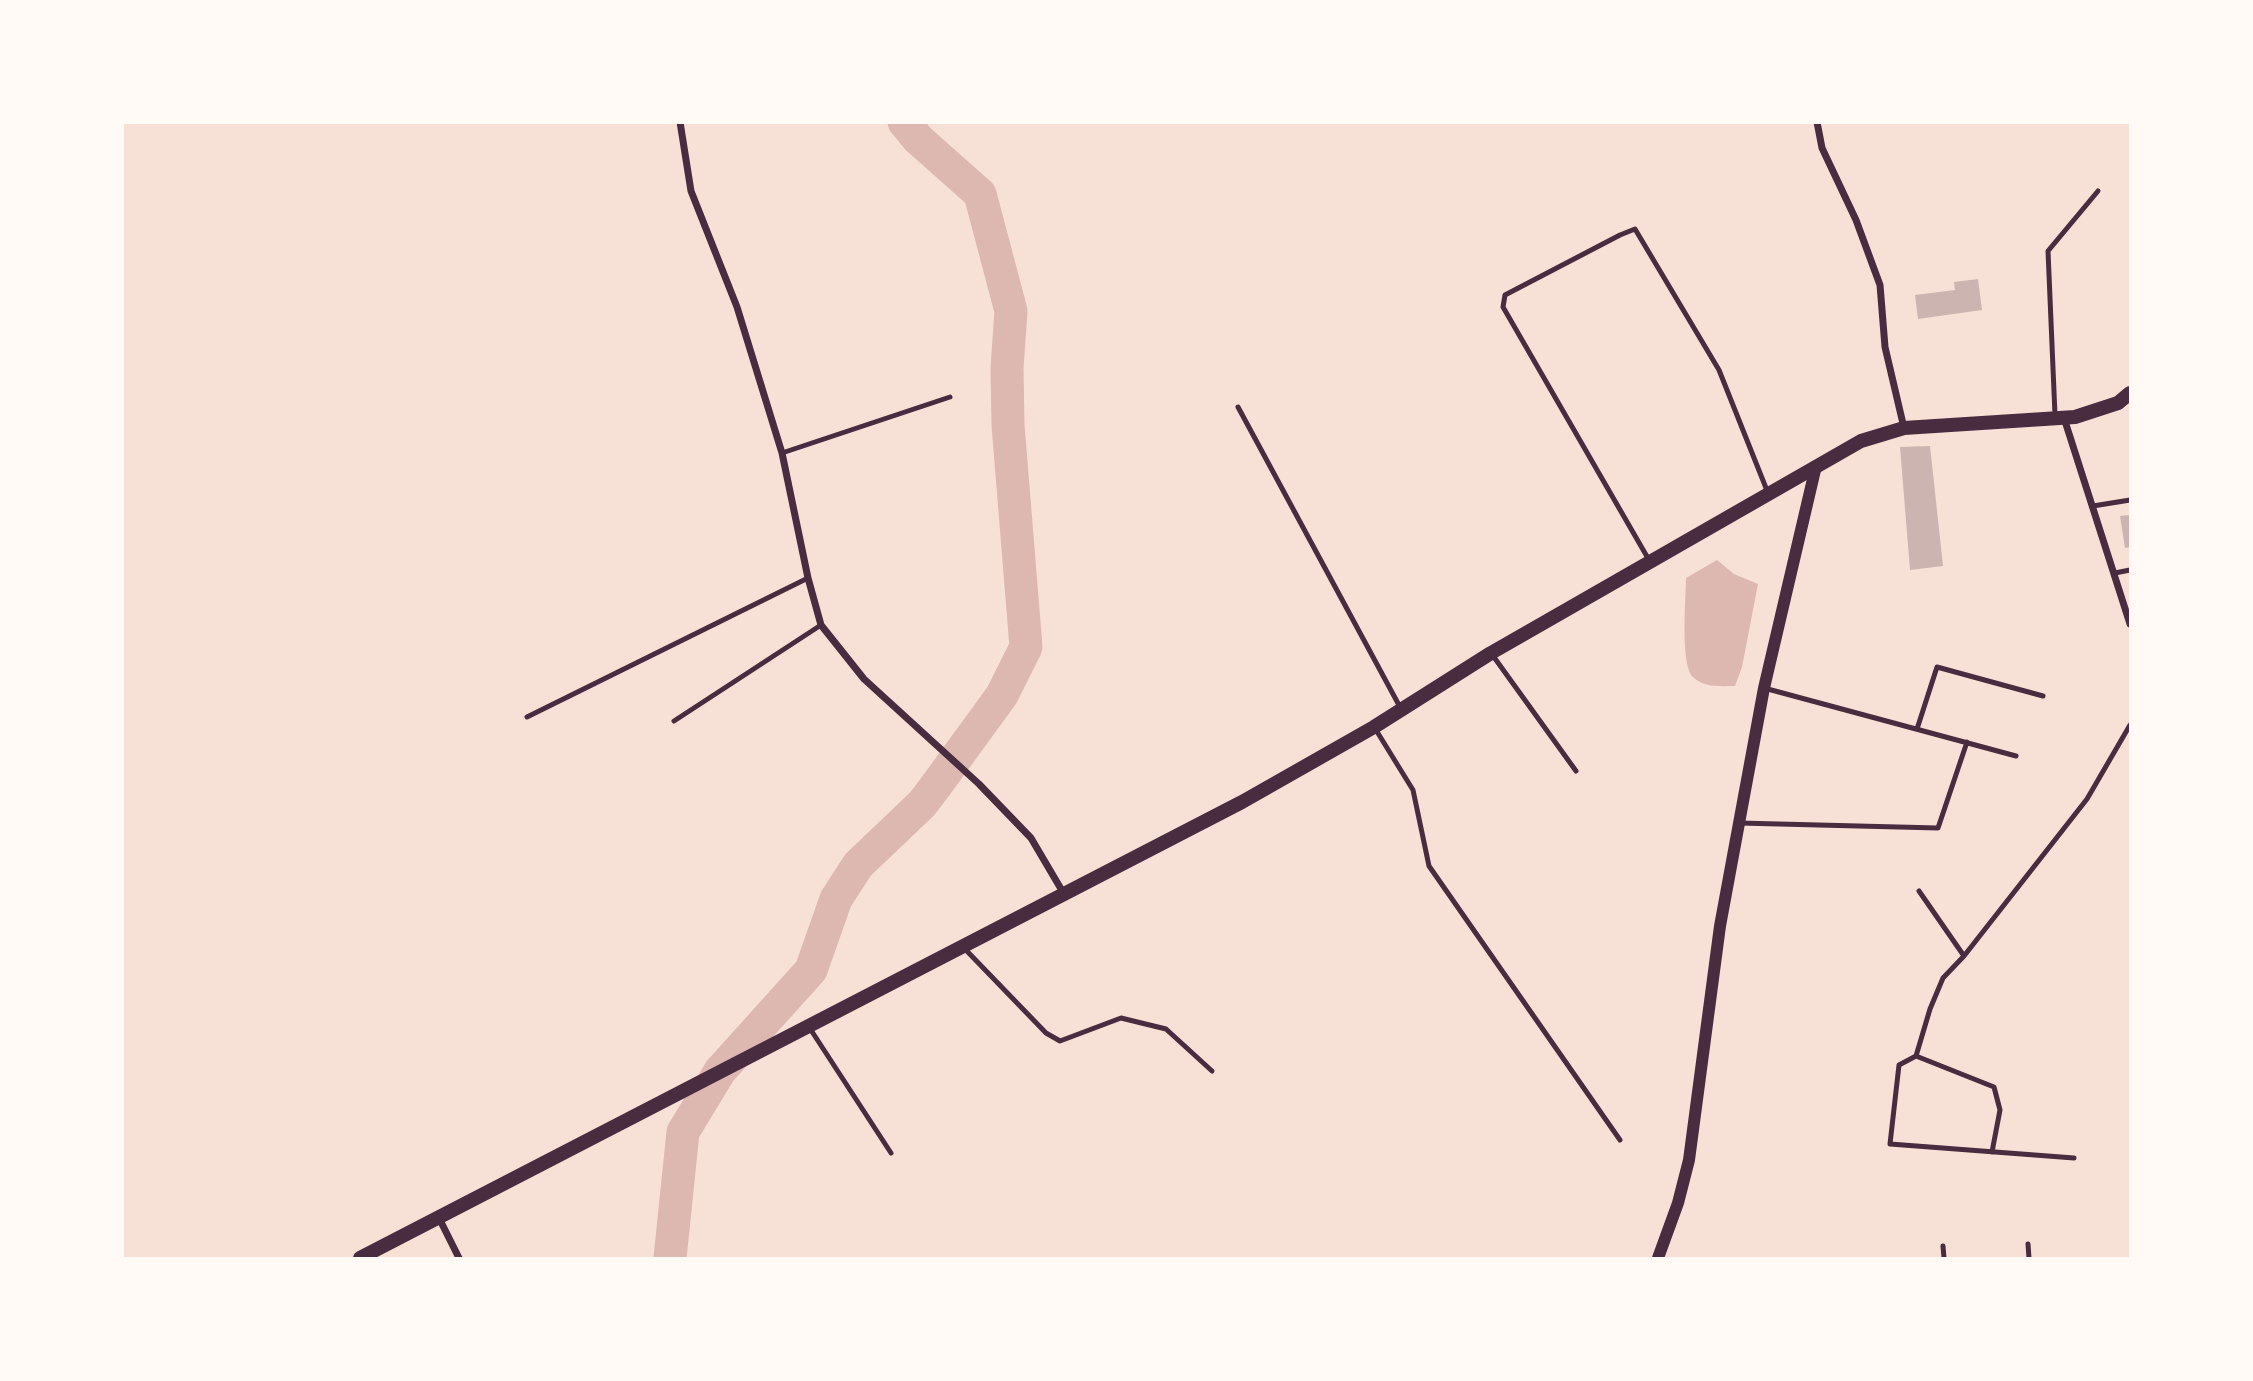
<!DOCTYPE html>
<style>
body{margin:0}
#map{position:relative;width:2253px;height:1381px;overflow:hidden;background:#f7e1d7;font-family:"Nunito Sans",sans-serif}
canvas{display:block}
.frame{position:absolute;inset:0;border:124px solid #fffaf5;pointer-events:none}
</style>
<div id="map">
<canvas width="2253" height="1381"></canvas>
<div class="frame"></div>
</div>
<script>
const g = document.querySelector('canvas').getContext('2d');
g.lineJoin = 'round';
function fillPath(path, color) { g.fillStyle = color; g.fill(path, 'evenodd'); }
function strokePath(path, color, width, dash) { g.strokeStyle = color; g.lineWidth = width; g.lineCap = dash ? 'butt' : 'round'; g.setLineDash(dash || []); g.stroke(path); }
fillPath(new Path2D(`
 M 1717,560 L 1734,574 L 1758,584 L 1742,667 L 1735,686 C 1721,686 1704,688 1693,677 C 1680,664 1686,598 1686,578 Z`), '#dcb8b0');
strokePath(new Path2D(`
 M 670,1258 L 683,1132 L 720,1071 L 811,970 L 836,899 L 858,865 L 922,804 L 935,787 L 1002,695 L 1026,647 L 1008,425 L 1007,368 L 1011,311 L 980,194 L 918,139 L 904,122`), '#dcb8b0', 33);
fillPath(new Path2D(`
 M 1978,279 L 1982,310 L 1918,319 L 1915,295 L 1955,290 L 1954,282 Z
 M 1930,446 L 1943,566 L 1910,570 L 1900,447 Z
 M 2130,515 L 2130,547 L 2125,548 L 2120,516 Z`), '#ccb4b1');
strokePath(new Path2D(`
 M 1238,407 L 1400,707
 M 2055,415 L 2048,251 L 2098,191
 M 782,453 L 950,397
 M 2093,506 L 2130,500
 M 1649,560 L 1503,307 L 1505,295 L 1620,235 L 1635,229 L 1719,370 L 1768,493
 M 2115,573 L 2130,570
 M 1491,653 L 1576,771
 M 1764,688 L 2016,756
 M 527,717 L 808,578
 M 674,721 L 821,625
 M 1917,729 L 1937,667 L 2043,696
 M 1376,730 L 1413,790 L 1429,866 L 1620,1140
 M 1739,823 L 1938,828 L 1967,742
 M 1919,891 L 1964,956
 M 963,947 L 1046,1033 L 1060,1041 L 1121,1018 L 1166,1029 L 1212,1071
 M 809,1027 L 891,1153
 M 1916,1056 L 1994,1087 L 2000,1110 L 1992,1152
 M 2074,1158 L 1890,1144 L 1899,1065 L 1916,1056 L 1930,1009 L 1943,978 L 1964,956 L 2087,799 L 2130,725
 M 2028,1244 L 2029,1258
 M 1943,1246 L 1944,1258`), '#4a2c40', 5);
strokePath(new Path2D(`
 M 680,122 L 691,191 L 737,307 L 782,453 L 808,578 L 821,625 L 864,679 L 979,784 L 1031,838 L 1064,894
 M 1817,122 L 1822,148 L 1856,220 L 1880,285 L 1885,347 L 1904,428
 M 2064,418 L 2130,624
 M 439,1218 L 459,1258`), '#4a2c40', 7);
strokePath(new Path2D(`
 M 1658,1258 L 1678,1203 L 1689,1160 L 1720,926 L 1764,688 L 1816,466`), '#4a2c40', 12);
strokePath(new Path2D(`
 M 360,1258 L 1242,802 L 1374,727 L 1491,653 L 1861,441 L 1904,428 L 2075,417 L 2118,403 L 2130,393`), '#4a2c40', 14);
</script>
